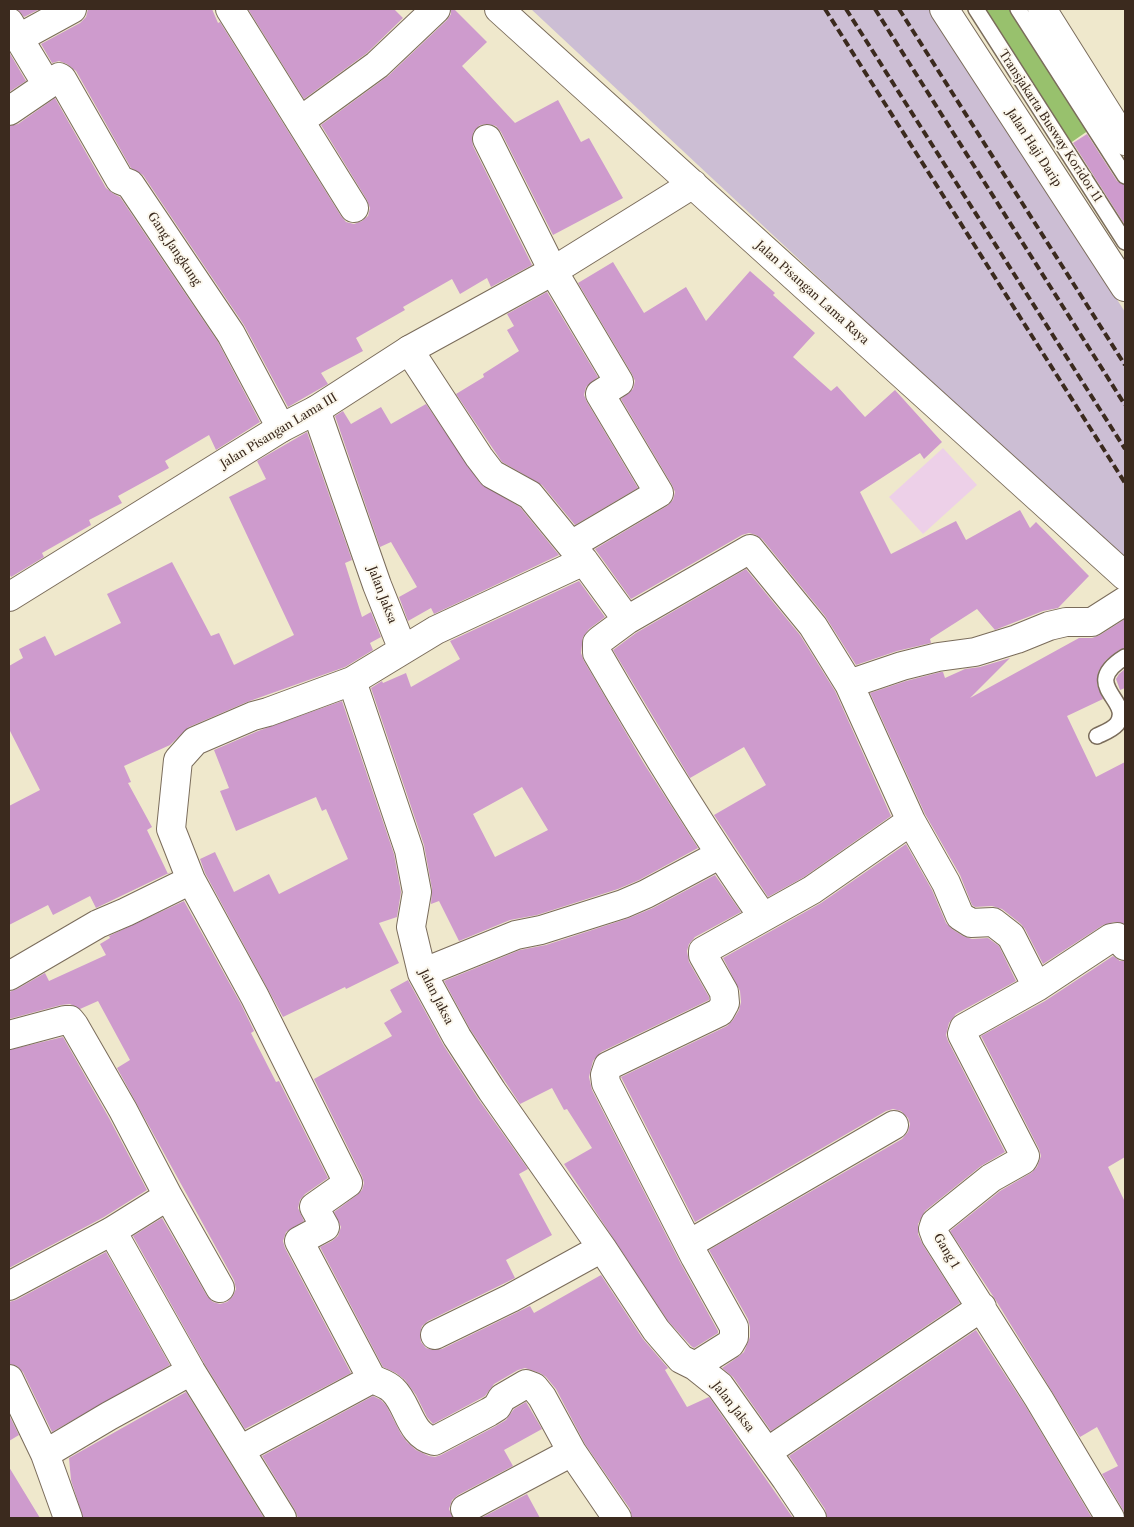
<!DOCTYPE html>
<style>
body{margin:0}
#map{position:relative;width:1134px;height:1527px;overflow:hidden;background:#efe8cc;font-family:"Libre Caslon Text",serif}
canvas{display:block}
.frame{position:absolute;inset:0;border:10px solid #3b2a1e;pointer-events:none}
</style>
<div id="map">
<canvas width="1134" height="1527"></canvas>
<div class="frame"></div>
</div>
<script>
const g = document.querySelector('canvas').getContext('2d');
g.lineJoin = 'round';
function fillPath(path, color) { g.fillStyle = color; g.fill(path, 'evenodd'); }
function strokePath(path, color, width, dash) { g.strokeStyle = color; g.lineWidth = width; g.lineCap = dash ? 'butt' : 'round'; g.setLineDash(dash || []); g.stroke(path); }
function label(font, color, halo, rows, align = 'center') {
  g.font = font + ' "Libre Caslon Text",serif'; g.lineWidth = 4; g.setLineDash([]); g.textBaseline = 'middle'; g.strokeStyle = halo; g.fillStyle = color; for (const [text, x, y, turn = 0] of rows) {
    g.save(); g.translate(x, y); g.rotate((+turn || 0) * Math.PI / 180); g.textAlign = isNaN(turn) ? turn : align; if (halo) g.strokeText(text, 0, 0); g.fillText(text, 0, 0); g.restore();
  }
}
fillPath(new Path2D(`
 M 943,448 L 977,485 L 923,534 L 889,497 Z`), '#edd0e8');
fillPath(new Path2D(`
 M 531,9 L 932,9 L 1125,312 L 1125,564 Z`), '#ccbed4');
fillPath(new Path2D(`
 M 978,9 L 1016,9 L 1092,128 L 1066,146 Z`), '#98c16d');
fillPath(new Path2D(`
 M 17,9 L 40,9 L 24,17 Z
 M 88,9 L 212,9 L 218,23 L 220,22 L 341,216 L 346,222 L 354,224 L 362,221 L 368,216 L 370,208 L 367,200 L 321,125 L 388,76 L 447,20 L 451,14 L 451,9 L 454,9 L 487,42 L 462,66 L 515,123 L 558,100 L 581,142 L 589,138 L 623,198 L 553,235 L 501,132 L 496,126 L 488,124 L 480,125 L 474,131 L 472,138 L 473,146 L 532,265 L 491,287 L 487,278 L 460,294 L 452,279 L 403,307 L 405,310 L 356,338 L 363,351 L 321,373 L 328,384 L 288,407 L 244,325 L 143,175 L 131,168 L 76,71 L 67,64 L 59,61 L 52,63 L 41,44 L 80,23 L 86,17 Z
 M 248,9 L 394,9 L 403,18 L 367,53 L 304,99 Z
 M 9,52 L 26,81 L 9,92 Z
 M 55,98 L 106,188 L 114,194 L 120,197 L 218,342 L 260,422 L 216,450 L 209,435 L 165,461 L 169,468 L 118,496 L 122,503 L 89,520 L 91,525 L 42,553 L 44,557 L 11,577 L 9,573 L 9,126 L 18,124 Z
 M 1087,134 L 1117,181 L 1125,185 L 1125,225 L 1073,143 Z
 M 613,262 L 644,313 L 686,287 L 706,321 L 750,271 L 775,293 L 773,295 L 815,333 L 793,357 L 831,391 L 837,386 L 865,417 L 895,390 L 942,442 L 924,459 L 920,453 L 860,492 L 891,554 L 956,521 L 966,540 L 1020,510 L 1030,528 L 1036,522 L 1089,576 L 1058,608 L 1043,611 L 995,630 L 977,609 L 930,639 L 931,643 L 897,651 L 856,665 L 825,616 L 762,539 L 756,535 L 749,533 L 742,535 L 631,599 L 595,549 L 667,506 L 673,500 L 675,492 L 672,485 L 621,399 L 633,389 L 635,381 L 632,374 L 578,283 Z
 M 547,292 L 598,377 L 586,387 L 584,395 L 587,402 L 638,488 L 575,525 L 542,485 L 502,462 L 456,394 L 484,377 L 483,374 L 519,351 L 507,330 L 514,326 L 507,314 Z
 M 426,404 L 480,483 L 520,507 L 559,555 L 434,614 L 431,608 L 408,621 L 399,597 L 417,587 L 391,542 L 380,547 L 335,416 L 343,411 L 351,424 L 381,407 L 391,424 Z
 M 307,432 L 352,560 L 345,563 L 362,617 L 371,612 L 381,637 L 370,643 L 373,650 L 345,667 L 247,702 L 189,727 L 170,745 L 124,766 L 131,782 L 128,783 L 152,827 L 147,830 L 168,874 L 171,872 L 96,908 L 90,896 L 53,915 L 48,905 L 9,925 L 9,806 L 40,790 L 9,729 L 9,666 L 23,658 L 19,649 L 45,636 L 55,656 L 121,623 L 107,594 L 172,562 L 211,636 L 219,633 L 234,665 L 294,635 L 229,497 L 266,479 L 257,461 Z
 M 746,569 L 800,635 L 835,691 L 891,816 L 804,877 L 768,897 L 714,815 L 766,785 L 744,747 L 690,778 L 613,650 L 636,633 Z
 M 579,581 L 605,617 L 589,629 L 583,637 L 581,653 L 584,661 L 643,762 L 698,848 L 639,880 L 618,889 L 537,915 L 510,920 L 459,941 L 439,901 L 431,904 L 432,889 L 424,845 L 371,688 L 382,681 L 383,683 L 406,673 L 411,687 L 460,659 L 450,641 ZM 522,787 L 548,830 L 495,857 L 473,814 Z
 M 1125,619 L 1125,648 L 1119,650 L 1106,660 L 1098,672 L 1097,685 L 1103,699 L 1067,716 L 1096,777 L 1125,762 L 1125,924 L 1115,922 L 1103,925 L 1043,964 L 1025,929 L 1021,924 L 1002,909 L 992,906 L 975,907 L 972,905 L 960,875 L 925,814 L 870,693 L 906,681 L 941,672 L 943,672 L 945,678 L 965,669 L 980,667 L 1010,658 L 970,698 L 1079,638 L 1092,638 L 1100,635 Z
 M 1125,669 L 1125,688 L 1120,690 L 1116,679 L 1119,674 Z
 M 342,701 L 394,854 L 401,892 L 397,917 L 379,923 L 399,963 L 346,989 L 345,987 L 283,1017 L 205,873 L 200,859 L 215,852 L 234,892 L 269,874 L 279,894 L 348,859 L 326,809 L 322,811 L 316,797 L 236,831 L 220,791 L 229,788 L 214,750 L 258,731 Z
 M 906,844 L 932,890 L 946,923 L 952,929 L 963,936 L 972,939 L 988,938 L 999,946 L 1016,981 L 956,1014 L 949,1023 L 946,1035 L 948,1041 L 1005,1152 L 981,1166 L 925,1211 L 918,1224 L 918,1234 L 923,1245 L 960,1303 L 771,1431 L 733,1377 L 722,1368 L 738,1357 L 744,1352 L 750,1337 L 750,1327 L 748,1319 L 709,1250 L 902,1139 L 908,1132 L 910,1124 L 908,1118 L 901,1111 L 893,1109 L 886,1111 L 695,1222 L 621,1077 L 727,1026 L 733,1020 L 739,1010 L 741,1002 L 740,991 L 723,958 L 821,903 Z
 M 715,875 L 741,912 L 695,937 L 689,944 L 687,951 L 689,962 L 709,997 L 709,1000 L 601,1052 L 593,1061 L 589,1077 L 592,1090 L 681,1264 L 718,1331 L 718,1333 L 694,1348 L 691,1346 L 668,1321 L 564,1164 L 592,1148 L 567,1109 L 564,1110 L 552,1088 L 520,1104 L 470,1029 L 444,981 L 520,950 L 546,945 L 629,918 L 653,908 Z
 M 184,901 L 241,1004 L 254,1031 L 251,1033 L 276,1082 L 279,1081 L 328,1178 L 305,1194 L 300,1200 L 298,1208 L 304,1221 L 286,1232 L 283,1241 L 285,1248 L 351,1373 L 245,1429 L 204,1363 L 133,1236 L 162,1218 L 207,1296 L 213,1302 L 220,1304 L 227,1302 L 233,1296 L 236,1289 L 234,1280 L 117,1068 L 130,1060 L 98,1001 L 80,1009 L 70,1004 L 61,1005 L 9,1019 L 9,992 L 17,989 L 45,973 L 49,981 L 106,955 L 100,944 L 110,938 L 109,936 Z
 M 1113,956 L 1120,961 L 1125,961 L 1125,1157 L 1108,1167 L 1125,1202 L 1125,1516 L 1123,1510 L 1102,1474 L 1118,1466 L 1097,1427 L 1080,1437 L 995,1299 L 950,1231 L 1000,1191 L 1031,1173 L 1037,1167 L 1041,1156 L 1039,1149 L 981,1036 L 1045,1001 Z
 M 408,980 L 444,1046 L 479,1100 L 528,1169 L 519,1174 L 552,1235 L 506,1260 L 515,1278 L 428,1321 L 422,1326 L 420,1333 L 421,1342 L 426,1348 L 433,1350 L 442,1349 L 530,1306 L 534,1313 L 601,1275 L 643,1339 L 668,1368 L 665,1370 L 687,1407 L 709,1397 L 793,1518 L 632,1518 L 630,1509 L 585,1444 L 556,1389 L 546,1377 L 540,1373 L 525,1368 L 518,1370 L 494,1384 L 485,1396 L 433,1424 L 427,1417 L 416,1395 L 405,1380 L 396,1373 L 383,1367 L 320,1247 L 332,1241 L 338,1236 L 341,1227 L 334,1212 L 357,1195 L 362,1190 L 364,1183 L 362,1176 L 314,1079 L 392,1036 L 384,1023 L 402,1012 L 390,990 Z
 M 63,1037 L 109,1118 L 147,1190 L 104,1217 L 9,1268 L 9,1050 Z
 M 106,1252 L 170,1365 L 52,1432 L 23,1372 L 17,1366 L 9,1364 L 9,1302 L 16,1300 Z
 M 976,1330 L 1026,1407 L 1092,1518 L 827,1518 L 825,1509 L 789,1456 Z
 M 186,1392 L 264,1518 L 83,1518 L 71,1480 L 69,1458 Z
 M 373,1396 L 381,1400 L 386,1405 L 401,1434 L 407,1442 L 416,1450 L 429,1456 L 435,1457 L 441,1455 L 496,1426 L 506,1420 L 514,1409 L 526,1402 L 542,1429 L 504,1450 L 513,1466 L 458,1495 L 452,1500 L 449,1509 L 453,1518 L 298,1518 L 295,1510 L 262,1456 Z
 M 9,1415 L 19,1435 L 9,1441 Z
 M 9,1467 L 40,1518 L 9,1518 Z
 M 527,1494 L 540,1518 L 481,1518 Z`), '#ce9bcd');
const lane = new Path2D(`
 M 976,9 L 1125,242
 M 1018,9 L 1125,176
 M 1097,736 C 1103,733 1112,730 1117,724 C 1134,700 1078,686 1125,657`);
const street = new Path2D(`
 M 230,9 L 354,208
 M 9,22 L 47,85
 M 19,38 L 72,9
 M 9,111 L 59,77 L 62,79 L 120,180 L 130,184 L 231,334 L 281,428
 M 300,121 L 377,65 L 436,9
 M 487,139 L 553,271 L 619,382 L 600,394 L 659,493 L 571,545
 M 409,350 L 479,457 L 492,474 L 530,495 L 584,561 L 627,620
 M 316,410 L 377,585 L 403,650 L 352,681 L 409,850 L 417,892 L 411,927 L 422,973 L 457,1037 L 492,1091 L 602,1248 L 656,1330 L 681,1359 L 695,1366 L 720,1386 L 786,1479 L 812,1518
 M 403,650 L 436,630 L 584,561
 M 849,684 L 902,666 L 938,657 L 975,652 L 1017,639 L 1049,626 L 1066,622 L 1092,622 L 1125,601
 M 911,821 L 946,883 L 960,916 L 971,923 L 993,922 L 1011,936 L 1037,987
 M 422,973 L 516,935 L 541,930 L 623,904 L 646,894 L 719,855
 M 9,976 L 98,924 L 126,912 L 191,880
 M 9,1035 L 65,1020 L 70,1020 L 74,1025 L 123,1110 L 168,1196 L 112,1231 L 9,1286
 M 168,1196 L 220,1288
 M 112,1231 L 191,1371 L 282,1518
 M 689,1244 L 894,1125
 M 435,1335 L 511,1298 L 602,1248
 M 695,1366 L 730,1344 L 734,1337 L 734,1327 L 695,1257 L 606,1083 L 605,1075 L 608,1066 L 720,1012 L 725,1003 L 724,992 L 703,955 L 703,951 L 812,890 L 911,821 L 849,684 L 813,626 L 750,549 L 627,620 L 600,640 L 597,643 L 597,653 C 649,743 703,831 763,917
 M 9,1379 L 45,1454 L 68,1518
 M 372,1379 C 379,1382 387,1384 393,1390 C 409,1405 409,1435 434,1441 L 489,1412 L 497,1407 L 502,1398 L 526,1384 L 534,1387 L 542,1397 L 572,1452 L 617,1518
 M 240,1450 L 372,1379 L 299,1241 L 325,1227 L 314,1207 L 348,1183 L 255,997 L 191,880 L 171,829 L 178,760 L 195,741 L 253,716 L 268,712 L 352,681
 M 767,1452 L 982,1307
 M 45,1454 L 109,1416 L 191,1371
 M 465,1509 L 572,1452
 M 1110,1518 L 1039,1399 L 936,1237 L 933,1229 L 935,1223 L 991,1178 L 1023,1160 L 1025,1156 L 962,1034 L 964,1028 L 1037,987 L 1111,938 L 1117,937 L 1125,946`);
const secondary = new Path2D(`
 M 499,9 L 1125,576
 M 9,597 L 281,428 L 316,410 L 409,350 L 553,271 L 693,184`);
const primary = new Path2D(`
 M 944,9 L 1125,287
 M 1042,9 L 1125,141`);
strokePath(lane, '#7a6c5b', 18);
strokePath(street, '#7a6c5b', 30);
strokePath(secondary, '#7a6c5b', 30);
strokePath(primary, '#7a6c5b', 30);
strokePath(lane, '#fff', 15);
strokePath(street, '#fff', 28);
strokePath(secondary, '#fff', 28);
strokePath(primary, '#fff', 28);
strokePath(new Path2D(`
 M 825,9 L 1125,483
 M 846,9 L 1125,449
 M 875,9 L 1125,405
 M 899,9 L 1125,365`), '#3b2a1e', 4, [8, 4]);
label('12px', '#3b2a1e', '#fbf7ec', [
 ["Transjakarta Busway Koridor 11",1050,126,57],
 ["Jalan Haji Darip",1034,148,57],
 ["Gang Jangkung",174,249,56],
 ["Jalan Pisangan Lama Raya",812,293,42],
 ["Jalan Pisangan Lama III",279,431,-31],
 ["Jalan Jaksa",382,595,69],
 ["Jalan Jaksa",436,997,63],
 ["Gang 1",946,1251,59],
 ["Jalan Jaksa",733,1407,52]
]);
</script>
